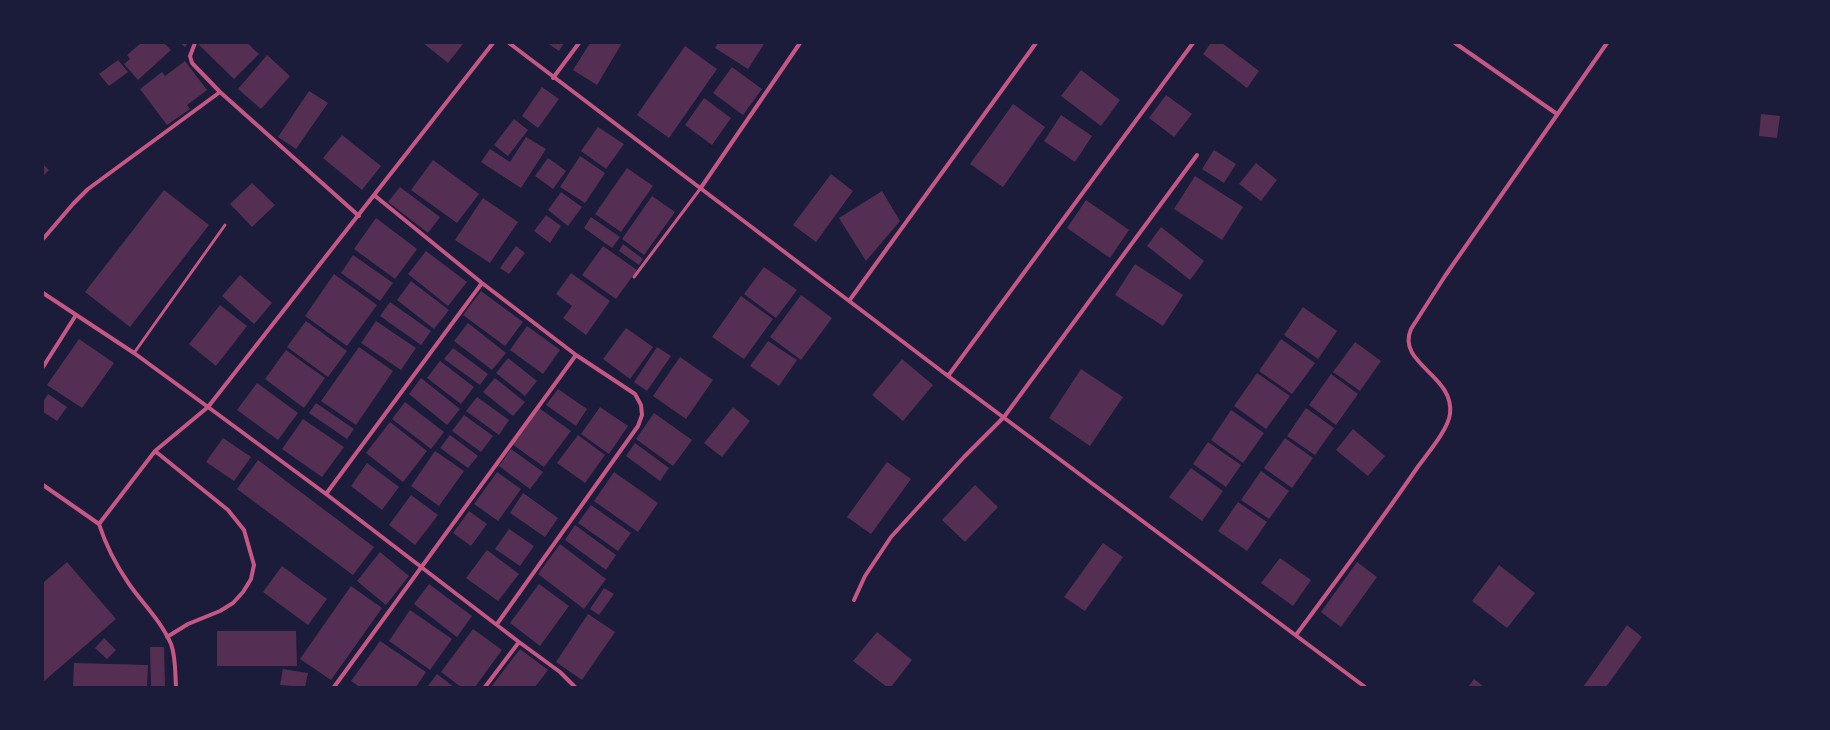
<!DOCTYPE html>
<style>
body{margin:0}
#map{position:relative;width:1830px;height:730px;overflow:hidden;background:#1b1b3a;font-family:"Fira Sans Condensed",sans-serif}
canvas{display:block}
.frame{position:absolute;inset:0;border:44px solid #1b1b3a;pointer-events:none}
</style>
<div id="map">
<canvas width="1830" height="730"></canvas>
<div class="frame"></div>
</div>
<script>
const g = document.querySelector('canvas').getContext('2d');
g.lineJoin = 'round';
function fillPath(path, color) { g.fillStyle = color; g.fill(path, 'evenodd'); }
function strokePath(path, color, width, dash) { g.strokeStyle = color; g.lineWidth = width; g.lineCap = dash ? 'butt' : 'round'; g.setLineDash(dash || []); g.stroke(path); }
fillPath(new Path2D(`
 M 141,43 L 164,43 L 171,50 L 138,80 L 124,64 L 130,59 L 127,55 Z
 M 180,43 L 188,43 L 185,47 Z
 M 199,43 L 247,43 L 259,54 L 234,79 L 198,44 Z
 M 423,43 L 461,43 L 463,44 L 448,63 Z
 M 547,43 L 564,43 L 559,51 Z
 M 590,43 L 622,43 L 597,85 L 573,70 Z
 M 718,43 L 762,43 L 764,44 L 748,69 L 715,48 Z
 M 1211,43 L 1222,43 L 1259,71 L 1247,88 L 1203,54 Z
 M 685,46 L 717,69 L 669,138 L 637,115 Z
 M 267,55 L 290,76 L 261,109 L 238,89 Z
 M 118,60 L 128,72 L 109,86 L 99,74 Z
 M 185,61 L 207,90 L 187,105 L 190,109 L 167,125 L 140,89 L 162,72 L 165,76 Z
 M 732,67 L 762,89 L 743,115 L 713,93 Z
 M 1081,70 L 1120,100 L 1101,126 L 1061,96 Z
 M 542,87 L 559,99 L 538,128 L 522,116 Z
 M 309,91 L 328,103 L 296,149 L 278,137 Z
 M 1166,95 L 1192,114 L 1174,137 L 1149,118 Z
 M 704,98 L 731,118 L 712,145 L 685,125 Z
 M 1013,104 L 1045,127 L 1003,187 L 970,164 Z
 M 1761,114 L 1780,116 L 1777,138 L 1759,136 Z
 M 1061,115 L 1092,136 L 1075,162 L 1044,141 Z
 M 514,119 L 528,130 L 508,156 L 494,145 Z
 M 598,127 L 624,144 L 606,169 L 581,151 Z
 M 342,135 L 381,166 L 362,190 L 323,158 Z
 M 526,137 L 546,149 L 521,188 L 481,162 L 490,149 L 510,162 Z
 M 1214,150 L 1236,164 L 1224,183 L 1202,169 Z
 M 580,156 L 605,173 L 585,203 L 560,187 Z
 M 548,158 L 566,171 L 553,189 L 535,176 Z
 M 433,160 L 479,194 L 457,223 L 411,190 Z
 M 1256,163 L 1277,180 L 1261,201 L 1239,184 Z
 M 43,164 L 49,170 L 43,176 Z
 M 627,168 L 653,186 L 621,232 L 595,214 Z
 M 831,174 L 853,191 L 816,242 L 793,225 Z
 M 1195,176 L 1243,207 L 1222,240 L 1174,209 Z
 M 252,183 L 275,205 L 252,227 L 230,204 Z
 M 400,187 L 440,217 L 428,233 L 388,202 Z
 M 164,190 L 209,225 L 130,327 L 85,292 Z
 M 882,191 L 900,221 L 866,261 L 839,218 Z
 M 561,192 L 582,207 L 568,226 L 548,210 Z
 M 652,196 L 675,212 L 644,255 L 622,239 Z
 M 483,198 L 518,222 L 490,263 L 455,240 Z
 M 1086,200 L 1129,230 L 1110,258 L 1067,228 Z
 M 546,215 L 561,226 L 550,243 L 534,231 Z
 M 591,217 L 620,237 L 612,248 L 584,228 Z
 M 376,218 L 417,249 L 395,279 L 354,249 Z
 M 1161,227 L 1204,261 L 1190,280 L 1147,246 Z
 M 623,244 L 643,259 L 639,265 L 619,251 Z
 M 516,246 L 525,253 L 509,274 L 500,268 Z
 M 603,246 L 637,270 L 616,299 L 582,275 Z
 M 426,251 L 467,282 L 448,306 L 408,274 Z
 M 353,255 L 393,283 L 380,301 L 341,273 Z
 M 1135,264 L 1183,295 L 1163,326 L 1115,295 Z
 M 764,267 L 797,290 L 776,318 L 744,294 Z
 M 571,273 L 610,301 L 586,335 L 563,318 L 572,306 L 556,294 Z
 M 334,274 L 377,305 L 347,346 L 305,316 Z
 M 240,275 L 272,303 L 254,324 L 222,296 Z
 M 411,281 L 449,310 L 434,329 L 397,300 Z
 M 481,291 L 523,322 L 505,346 L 463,315 Z
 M 801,295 L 832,318 L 801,360 L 770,337 Z
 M 741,296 L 773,319 L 744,359 L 712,337 Z
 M 390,302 L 431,331 L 421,345 L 380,316 Z
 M 220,305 L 247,326 L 216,366 L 189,344 Z
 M 1303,307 L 1337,331 L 1318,359 L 1284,335 Z
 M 306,321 L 347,351 L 328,377 L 287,347 Z
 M 376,321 L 416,348 L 401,370 L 361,343 Z
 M 468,323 L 506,353 L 492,370 L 454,341 Z
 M 527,326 L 560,350 L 543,374 L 510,350 Z
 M 626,328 L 653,347 L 630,379 L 603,359 Z
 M 79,339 L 114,363 L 82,408 L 47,385 Z
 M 1281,339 L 1315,363 L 1292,394 L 1259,371 Z
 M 768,341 L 797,360 L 779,386 L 750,366 Z
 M 1355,342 L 1381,361 L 1360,391 L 1333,372 Z
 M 359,347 L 393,371 L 356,425 L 321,401 Z
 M 657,347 L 671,356 L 647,391 L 634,382 Z
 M 453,348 L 488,374 L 480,385 L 444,359 Z
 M 286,350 L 325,378 L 304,408 L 265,379 Z
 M 680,357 L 713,380 L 686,419 L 653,396 Z
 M 508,358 L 537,381 L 525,396 L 496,373 Z
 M 902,359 L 933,385 L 903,421 L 872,395 Z
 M 440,361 L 474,387 L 461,404 L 427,378 Z
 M 1081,369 L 1123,397 L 1090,446 L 1049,418 Z
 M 1257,373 L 1290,396 L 1266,429 L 1234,406 Z
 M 1331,374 L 1358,394 L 1336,425 L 1309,405 Z
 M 421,378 L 460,409 L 447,425 L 409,394 Z
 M 495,378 L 525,402 L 513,416 L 483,392 Z
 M 257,383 L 298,413 L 278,440 L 237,410 Z
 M 558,389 L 587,409 L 576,426 L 546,405 Z
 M 48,394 L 67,407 L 57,421 L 43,412 L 43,402 Z
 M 477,397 L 509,420 L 499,435 L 466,411 Z
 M 405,402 L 444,432 L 431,449 L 392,419 Z
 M 316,403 L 354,429 L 347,439 L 309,413 Z
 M 600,407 L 628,426 L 609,454 L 581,434 Z
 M 733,407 L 750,421 L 722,457 L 704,443 Z
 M 539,408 L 571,431 L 544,467 L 512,444 Z
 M 1306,408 L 1334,428 L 1315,455 L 1287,436 Z
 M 1231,410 L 1264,433 L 1243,463 L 1211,440 Z
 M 654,413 L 692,440 L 673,466 L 636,439 Z
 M 464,415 L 493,436 L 481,452 L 452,431 Z
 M 303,419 L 344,447 L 322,477 L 282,449 Z
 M 390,422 L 427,451 L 403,482 L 366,453 Z
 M 1353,429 L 1385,456 L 1368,476 L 1336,450 Z
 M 450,435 L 478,456 L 468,468 L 440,448 Z
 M 578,435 L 605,455 L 585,483 L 557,463 Z
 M 223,438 L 251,457 L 234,481 L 206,462 Z
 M 1285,438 L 1313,458 L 1292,488 L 1264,468 Z
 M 1208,442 L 1241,465 L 1226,487 L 1193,464 Z
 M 635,443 L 669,468 L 660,481 L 626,456 Z
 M 511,449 L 543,472 L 530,489 L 499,466 Z
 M 435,451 L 464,471 L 439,506 L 411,486 Z
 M 258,460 L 374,547 L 353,575 L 237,489 Z
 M 887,462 L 911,479 L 871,534 L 847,517 Z
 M 367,463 L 399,487 L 382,510 L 351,486 Z
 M 1191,468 L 1223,491 L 1202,521 L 1169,497 Z
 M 1261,471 L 1289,491 L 1269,519 L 1241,500 Z
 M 497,472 L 521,489 L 498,521 L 474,504 Z
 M 614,472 L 658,503 L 638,532 L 594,501 Z
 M 975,485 L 998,507 L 965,542 L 942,520 Z
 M 523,493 L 558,518 L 545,537 L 510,513 Z
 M 411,495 L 438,515 L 415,545 L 389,525 Z
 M 1238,502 L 1267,522 L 1247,551 L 1218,531 Z
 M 591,505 L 631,533 L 618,551 L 578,523 Z
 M 469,511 L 487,524 L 471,546 L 453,533 Z
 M 575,525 L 616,555 L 606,570 L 565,540 Z
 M 509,529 L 534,546 L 520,566 L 495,549 Z
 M 1103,543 L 1123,557 L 1085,611 L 1064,597 Z
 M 560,544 L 606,579 L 584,609 L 538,574 Z
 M 487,550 L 519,574 L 498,601 L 466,578 Z
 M 380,552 L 409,576 L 386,605 L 357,581 Z
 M 1280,558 L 1311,580 L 1293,606 L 1261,583 Z
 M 67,562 L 116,619 L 43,682 L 43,583 Z
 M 1357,562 L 1377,577 L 1341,627 L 1321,612 Z
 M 1499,565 L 1535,593 L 1507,628 L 1472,601 Z
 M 282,566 L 327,599 L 308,625 L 263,592 Z
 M 429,584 L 472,616 L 457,637 L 414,604 Z
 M 539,584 L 569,606 L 540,646 L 510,623 Z
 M 351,586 L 382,608 L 331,680 L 300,659 Z
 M 604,588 L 614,594 L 599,615 L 590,609 Z
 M 410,610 L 452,639 L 430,670 L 389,641 Z
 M 588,614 L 615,632 L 582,680 L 556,662 Z
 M 1627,625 L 1642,637 L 1606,687 L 1583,687 Z
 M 473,629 L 502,650 L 475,687 L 461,687 L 441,672 Z
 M 217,631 L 296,631 L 297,666 L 217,666 Z
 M 877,632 L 912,660 L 891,687 L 887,687 L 853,661 Z
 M 104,638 L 116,650 L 107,659 L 95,648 Z
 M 380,641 L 426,672 L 416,687 L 360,687 L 351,681 Z
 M 150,647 L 164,647 L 165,687 L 151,687 Z
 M 520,649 L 548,670 L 535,687 L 491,687 Z
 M 74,663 L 148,665 L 147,687 L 73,687 Z
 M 283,669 L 308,673 L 305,687 L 280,685 Z
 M 437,674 L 454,687 L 427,687 Z
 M 1474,679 L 1484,687 L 1468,687 Z`), '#542f53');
strokePath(new Path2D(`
 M 634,277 L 700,189
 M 134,353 L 225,225`), '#c65784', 3);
strokePath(new Path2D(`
 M 195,43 L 190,56 L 192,63 L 220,92 L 359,216
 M 509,43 L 948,376 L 1365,687
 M 1455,43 L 1557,114
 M 553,78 L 579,43
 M 700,189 L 800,43
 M 374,195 L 482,283 L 576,355 L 635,394 L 641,405 L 642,415 L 638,426 L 497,624
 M 43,239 L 73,204 L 88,189 L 220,92
 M 43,293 L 134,353 L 208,407 L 326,494 L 519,642
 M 849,301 L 1036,43
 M 43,367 L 76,315
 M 948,376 L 1193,43
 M 155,451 L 228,510 L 244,530 L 254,565 L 251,579 L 243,592 L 233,603 L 220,611 L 188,624 L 167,637
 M 43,485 L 99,524
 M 326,494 L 482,283
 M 99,524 L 155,451 L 208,407 L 493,43
 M 99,524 C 106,546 116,565 129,584 C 143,604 161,621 171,644 C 176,657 175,673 176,687
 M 854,600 L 865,576 L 891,537 L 964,457 L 1004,417 L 1197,155
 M 1296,635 C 1337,580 1378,525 1417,468 C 1427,454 1448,430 1450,414 C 1455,375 1396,364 1411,329 L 1445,276 L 1607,43
 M 334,687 L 576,355
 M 485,687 L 519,642 L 560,672 L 575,687`), '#c65784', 4);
</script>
